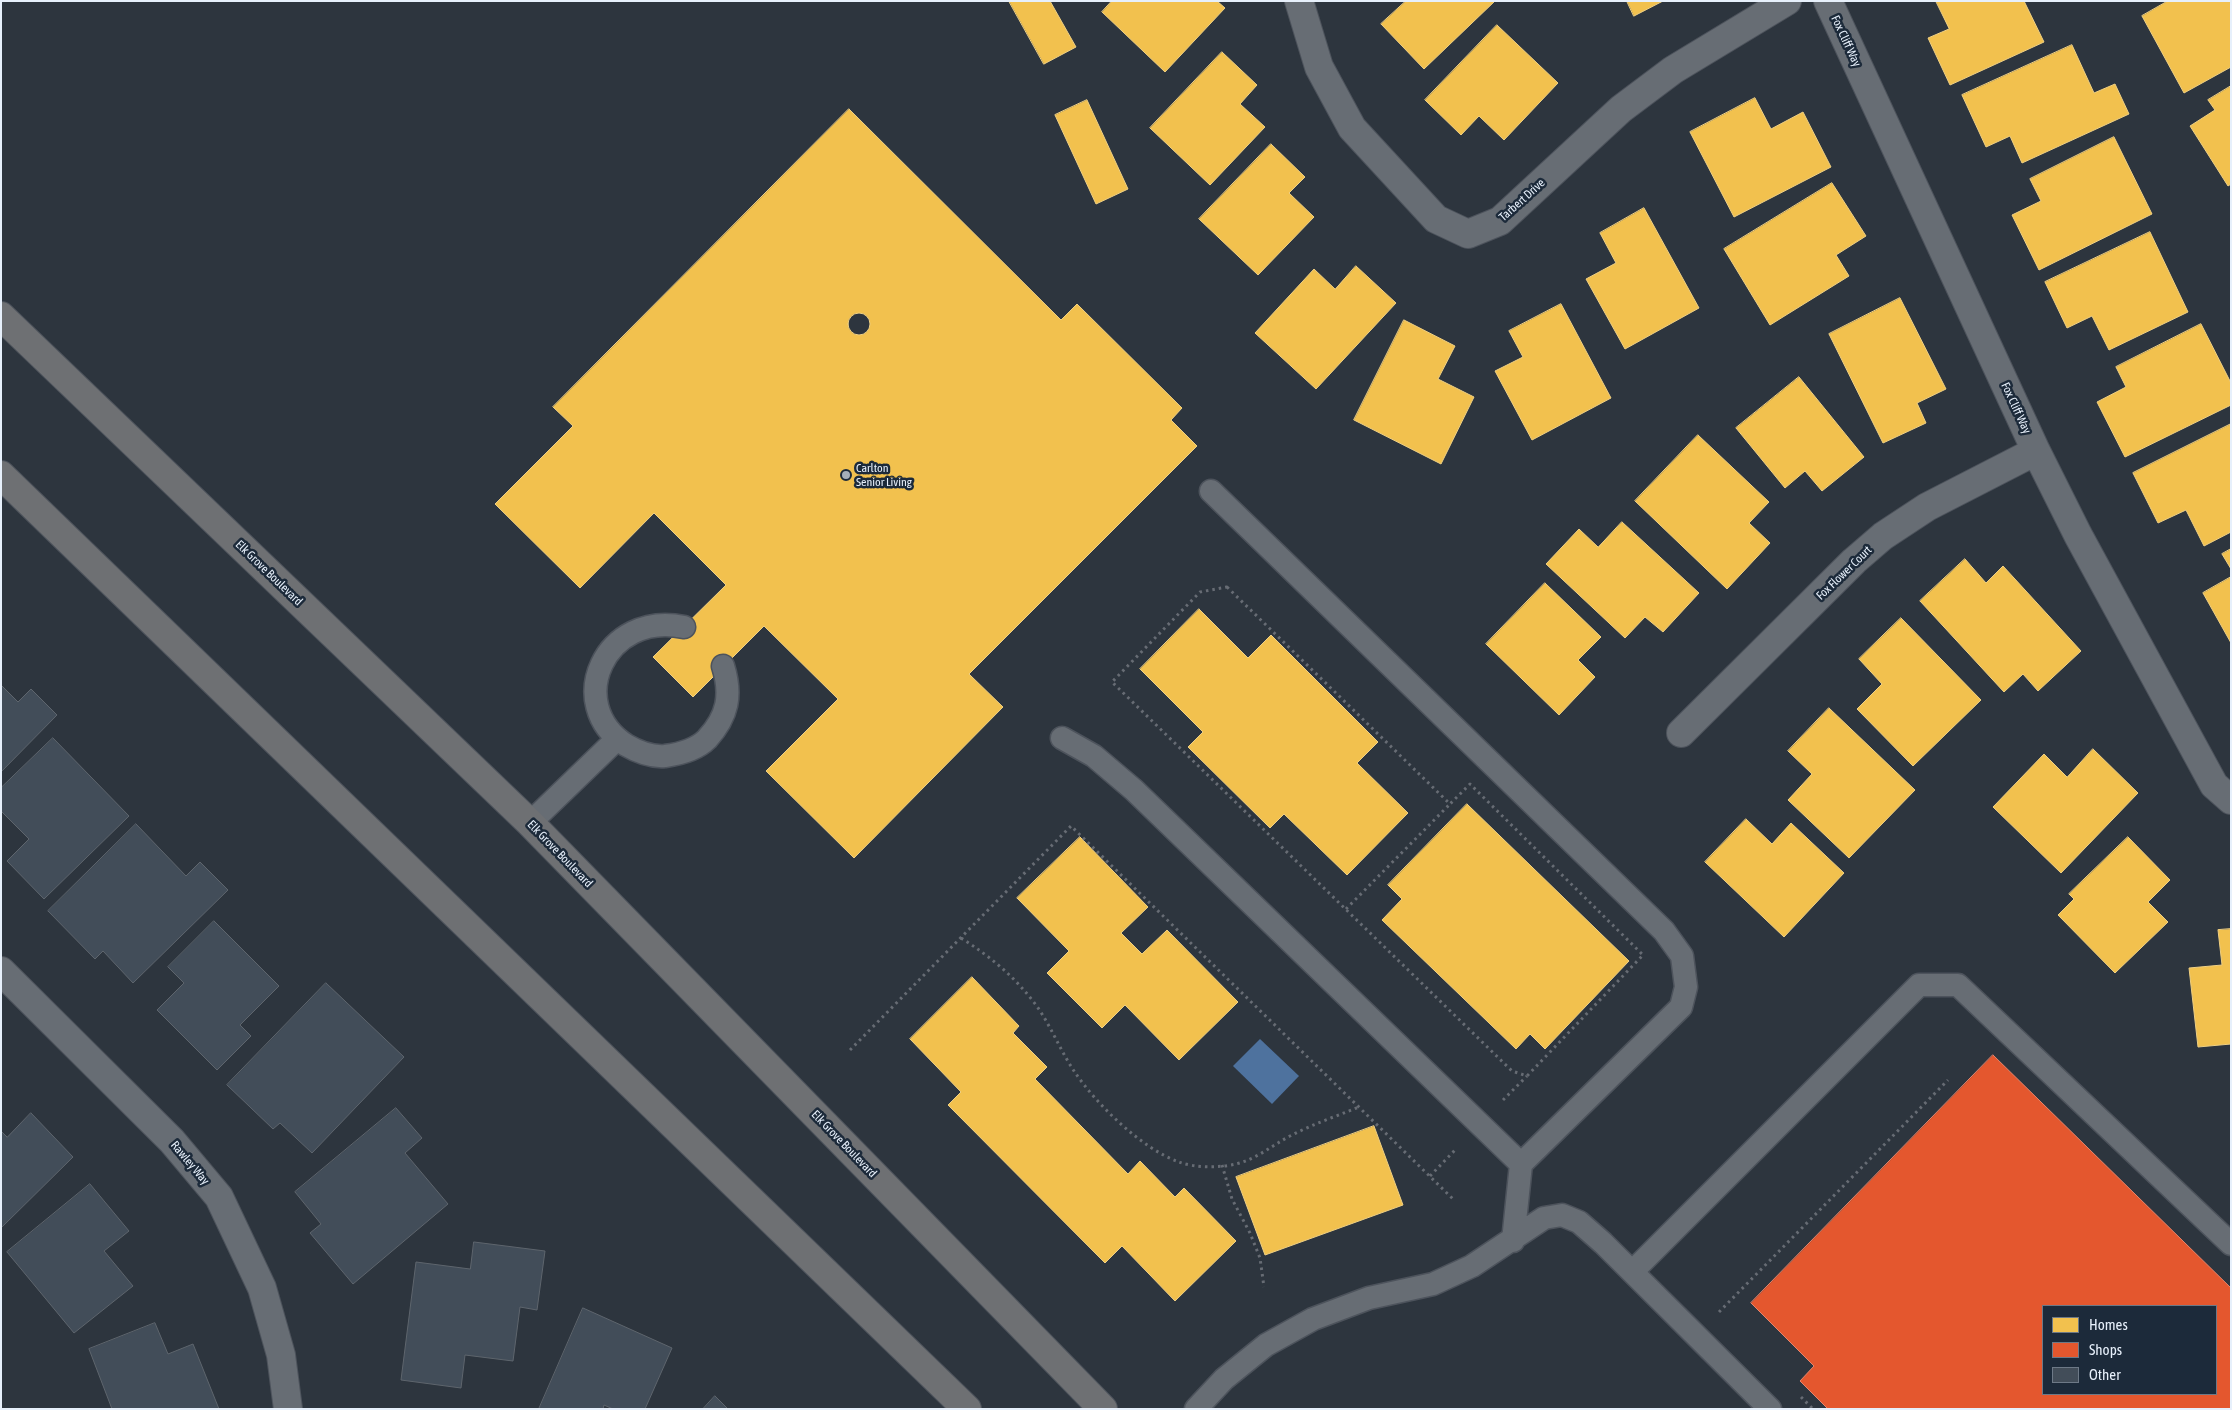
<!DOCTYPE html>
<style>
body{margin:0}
#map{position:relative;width:2232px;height:1410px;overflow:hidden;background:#2d353e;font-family:"Asap Condensed",sans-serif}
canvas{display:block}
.frame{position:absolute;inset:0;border:2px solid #e7f0fb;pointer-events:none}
.legend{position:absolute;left:2042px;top:1305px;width:175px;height:90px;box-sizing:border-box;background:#1c2a3a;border:1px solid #6d7987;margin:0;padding:6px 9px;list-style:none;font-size:15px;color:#e7f0fb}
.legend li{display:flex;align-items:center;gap:10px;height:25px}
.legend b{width:25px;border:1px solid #6d7987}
</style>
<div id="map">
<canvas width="2232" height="1410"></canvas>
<div class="frame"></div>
<ul class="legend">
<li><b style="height:14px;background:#f2c14e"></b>Homes</li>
<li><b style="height:14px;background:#e4572e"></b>Shops</li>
<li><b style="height:14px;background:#424d59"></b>Other</li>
</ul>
</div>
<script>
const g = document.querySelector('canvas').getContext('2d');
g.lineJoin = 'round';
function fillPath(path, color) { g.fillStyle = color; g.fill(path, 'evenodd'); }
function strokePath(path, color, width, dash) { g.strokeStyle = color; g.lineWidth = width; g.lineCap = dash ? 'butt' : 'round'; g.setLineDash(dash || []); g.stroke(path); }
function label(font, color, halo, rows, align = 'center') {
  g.font = font + ' "Asap Condensed",sans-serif'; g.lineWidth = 5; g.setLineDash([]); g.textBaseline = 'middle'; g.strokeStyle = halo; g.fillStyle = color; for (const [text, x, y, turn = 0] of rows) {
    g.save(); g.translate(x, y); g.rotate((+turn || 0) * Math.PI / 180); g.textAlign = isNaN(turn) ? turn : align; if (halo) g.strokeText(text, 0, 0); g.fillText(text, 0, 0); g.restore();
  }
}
fillPath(new Path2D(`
 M 1260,1039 L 1299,1076 L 1272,1104 L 1233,1066 Z`), '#4e729e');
const homes = new Path2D(`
 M 1009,1 L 1050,1 L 1076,47 L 1044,64 Z
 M 1112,1 L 1217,1 L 1225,8 L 1165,72 L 1102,12 Z
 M 1406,1 L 1495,1 L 1424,69 L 1381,24 Z
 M 1627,1 L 1663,1 L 1634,16 Z
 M 1936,1 L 2024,1 L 2044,42 L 1950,85 L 1928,38 L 1949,29 Z
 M 2168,1 L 2231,1 L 2231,67 L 2184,93 L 2142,16 Z
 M 1497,25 L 1558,83 L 1504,140 L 1479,116 L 1461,135 L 1425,100 Z
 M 2072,45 L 2094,93 L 2115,84 L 2129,114 L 2022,163 L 2010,136 L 1986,147 L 1962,95 Z
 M 1222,52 L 1257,85 L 1240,104 L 1265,127 L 1210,185 L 1150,128 Z
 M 2231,86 L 2231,184 L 2228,186 L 2190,126 L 2215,110 L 2208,100 Z
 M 1755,98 L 1771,129 L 1803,112 L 1831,167 L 1734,217 L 1690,132 Z
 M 1087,100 L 1128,189 L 1096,204 L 1055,115 Z
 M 849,109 L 1061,320 L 1077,304 L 1182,408 L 1171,420 L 1197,446 L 969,674 L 1003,707 L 854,858 L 766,771 L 838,699 L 764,626 L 693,697 L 653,657 L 726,585 L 654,513 L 580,588 L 495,504 L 573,426 L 553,407 Z
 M 2114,137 L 2152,214 L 2039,270 L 2012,215 L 2041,201 L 2030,179 Z
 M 1271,144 L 1305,177 L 1289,193 L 1314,217 L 1258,275 L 1199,219 Z
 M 1832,183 L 1866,236 L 1836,255 L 1849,276 L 1770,325 L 1724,249 Z
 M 1644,208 L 1699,308 L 1625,349 L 1586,279 L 1616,263 L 1600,233 Z
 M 2150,232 L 2188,312 L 2109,350 L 2092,316 L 2067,328 L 2045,282 Z
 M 1356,266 L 1396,303 L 1316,389 L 1255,333 L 1314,269 L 1335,289 Z
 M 1900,298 L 1946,389 L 1917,403 L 1926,423 L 1883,443 L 1829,334 Z
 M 1561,304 L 1611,398 L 1532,440 L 1495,371 L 1523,357 L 1509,331 Z
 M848 324a11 11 0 1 1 22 0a11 11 0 1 1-22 0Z
 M 1404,320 L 1455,346 L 1438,379 L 1474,397 L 1441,464 L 1354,420 Z
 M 2201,324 L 2231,383 L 2231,405 L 2125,457 L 2097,402 L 2126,387 L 2116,367 Z
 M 1799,377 L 1864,457 L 1822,491 L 1805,471 L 1785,488 L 1736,428 Z
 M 2231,424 L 2231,532 L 2204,546 L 2186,510 L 2158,523 L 2133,473 Z
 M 1698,435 L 1769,502 L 1749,523 L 1770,543 L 1727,589 L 1635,501 Z
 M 1622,522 L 1699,593 L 1663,632 L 1645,617 L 1625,638 L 1546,564 L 1579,529 L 1598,547 Z
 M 2231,549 L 2231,569 L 2222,554 Z
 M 1965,559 L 1986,583 L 2003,566 L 2081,651 L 2038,691 L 2023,674 L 2004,692 L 1920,601 Z
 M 2231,577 L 2231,643 L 2203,593 Z
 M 1545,583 L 1601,637 L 1578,660 L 1595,677 L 1559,715 L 1486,644 Z
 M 1199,609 L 1248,658 L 1271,635 L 1378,742 L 1357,763 L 1408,813 L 1347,875 L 1284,814 L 1270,828 L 1188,747 L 1203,732 L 1140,669 Z
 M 1901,618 L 1981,700 L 1913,766 L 1857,709 L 1882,684 L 1859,659 Z
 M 1829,708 L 1915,790 L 1849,858 L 1788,800 L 1812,774 L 1788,751 Z
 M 2093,749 L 2138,793 L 2061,873 L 1993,807 L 2044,754 L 2067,777 Z
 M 1467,804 L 1629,961 L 1545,1049 L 1530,1034 L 1516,1049 L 1382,920 L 1402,899 L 1388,885 Z
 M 1746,819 L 1772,844 L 1791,823 L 1844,873 L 1784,937 L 1705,862 Z
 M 1080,837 L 1148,907 L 1121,933 L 1142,954 L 1167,930 L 1238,1002 L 1179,1060 L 1125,1005 L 1102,1028 L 1047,973 L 1069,951 L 1017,898 Z
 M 2128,837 L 2170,880 L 2148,902 L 2168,922 L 2115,973 L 2058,915 L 2074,899 L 2069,894 Z
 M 2231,929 L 2231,1044 L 2198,1047 L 2189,968 L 2222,965 L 2218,930 Z
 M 972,977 L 1019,1026 L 1013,1033 L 1047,1067 L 1035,1079 L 1128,1174 L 1140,1161 L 1175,1197 L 1184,1188 L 1236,1241 L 1175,1301 L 1122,1246 L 1105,1263 L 948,1105 L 961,1092 L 910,1039 Z
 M 1374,1126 L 1403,1205 L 1265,1255 L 1236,1177 Z`);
fillPath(homes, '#f2c14e');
strokePath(homes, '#efcf82', 1);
const shops = new Path2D(`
 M 1993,1055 L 2231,1288 L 2231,1409 L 1828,1409 L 1800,1381 L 1814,1366 L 1751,1303 ZM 2043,1306 L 2216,1306 L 2216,1394 L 2043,1394 Z`);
fillPath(shops, '#e4572e');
strokePath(shops, '#e5856c', 1);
const building = new Path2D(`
 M 1,685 L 18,702 L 31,689 L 57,715 L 1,772 Z
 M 53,738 L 129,816 L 44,899 L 7,861 L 29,839 L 1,811 L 1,788 Z
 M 136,824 L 186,876 L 200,862 L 228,890 L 133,983 L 103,951 L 95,959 L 48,911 Z
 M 214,921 L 279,986 L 240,1025 L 251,1036 L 217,1070 L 157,1010 L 184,983 L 168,967 Z
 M 326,983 L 404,1057 L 312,1153 L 280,1123 L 273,1129 L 227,1085 Z
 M 396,1108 L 422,1138 L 405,1153 L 448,1204 L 353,1284 L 310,1233 L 321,1224 L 295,1192 Z
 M 31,1113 L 73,1157 L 1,1228 L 1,1131 L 7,1137 Z
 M 90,1184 L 129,1231 L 104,1251 L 133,1286 L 74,1333 L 7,1252 Z
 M 474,1242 L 545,1251 L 537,1310 L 520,1307 L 513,1361 L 465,1355 L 461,1388 L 401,1380 L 416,1262 L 470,1269 Z
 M 583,1308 L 672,1348 L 645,1409 L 613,1409 L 604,1405 L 603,1409 L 539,1409 Z
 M 155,1323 L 168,1354 L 193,1344 L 219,1409 L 112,1409 L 89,1349 Z
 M 715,1396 L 728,1409 L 703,1409 Z`);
fillPath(building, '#424d59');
strokePath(building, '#5e656d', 1);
const lane = new Path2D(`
 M 684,627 C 605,610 563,704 626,745 C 638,752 652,757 665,756 C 680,754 696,750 707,739 C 728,716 732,695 723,666
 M 1062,738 L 1094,756 L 1134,790 L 1521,1164 L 1681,1007 L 1686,987 L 1682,956 L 1664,931 L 1211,491
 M 530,823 L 617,739
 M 1513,1241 L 1521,1164
 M 1633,1271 L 1919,985 L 1958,985 L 2231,1244
 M 1196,1409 L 1224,1379 L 1266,1345 L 1313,1319 L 1369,1298 L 1433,1284 L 1472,1266 L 1544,1218 L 1562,1215 L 1579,1222 L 1603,1243 L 1770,1409`);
const street = new Path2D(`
 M 1299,1 L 1319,67 L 1352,128 L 1436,219 L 1468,234 L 1500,221 L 1621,109 L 1673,70 L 1787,1
 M 1828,1 L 2036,451 L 2078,535 L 2214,785 L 2231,800
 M 1681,733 L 1854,561 L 1883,536 L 1927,507 L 2036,451
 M 1,971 L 172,1141 L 219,1197 L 262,1288 L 281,1355 L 288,1409`);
const secondary = new Path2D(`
 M 1,316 L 530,823 L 1103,1409
 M 1,475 L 967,1409`);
strokePath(lane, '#4d535c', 25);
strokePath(street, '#4d535c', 30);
strokePath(secondary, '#4d535c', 30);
strokePath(new Path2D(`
 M 1227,587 L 1450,804 L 1470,784 L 1643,955 L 1527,1076 L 1512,1071 L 1112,682 L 1200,592 Z
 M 1346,909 L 1450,804
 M 961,938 C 991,957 1015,977 1036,1005 C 1051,1026 1060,1050 1074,1071 C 1096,1104 1142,1149 1179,1162 C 1195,1168 1219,1168 1236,1164 C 1259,1158 1272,1145 1292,1135 C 1313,1124 1337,1116 1359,1107
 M 850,1050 L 1071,826 L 1453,1199
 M 1503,1100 L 1527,1076
 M 1222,1165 L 1232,1199 L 1250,1233 L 1260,1258 L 1264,1287
 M 1430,1176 L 1457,1148
 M 1719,1312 L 1948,1080
 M 1801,1397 L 1813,1409`), '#676c74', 3, [2.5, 4]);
strokePath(lane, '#676d74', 22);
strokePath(street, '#676d74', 28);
strokePath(secondary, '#6e7073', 28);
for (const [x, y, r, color] of [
 [846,475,5,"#a6afb9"]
]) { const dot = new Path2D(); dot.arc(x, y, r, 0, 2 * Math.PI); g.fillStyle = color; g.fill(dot); strokePath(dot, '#1c2a3a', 2); }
label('12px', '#e7f0fb', '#1c2a3a', [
 ["Fox Cliff Way",1846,41,65],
 ["Tarbert Drive",1522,200,-42],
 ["Fox Cliff Way",2016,408,65],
 ["Elk Grove Boulevard",269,573,44],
 ["Fox Flower Court",1844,573,-44],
 ["Elk Grove Boulevard",560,854,46],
 ["Elk Grove Boulevard",844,1144,46],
 ["Rawley Way",190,1163,50]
]);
label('12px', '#e7f0fb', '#1c2a3a', [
 ["Carlton",856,468],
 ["Senior Living",856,482]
], 'left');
</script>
